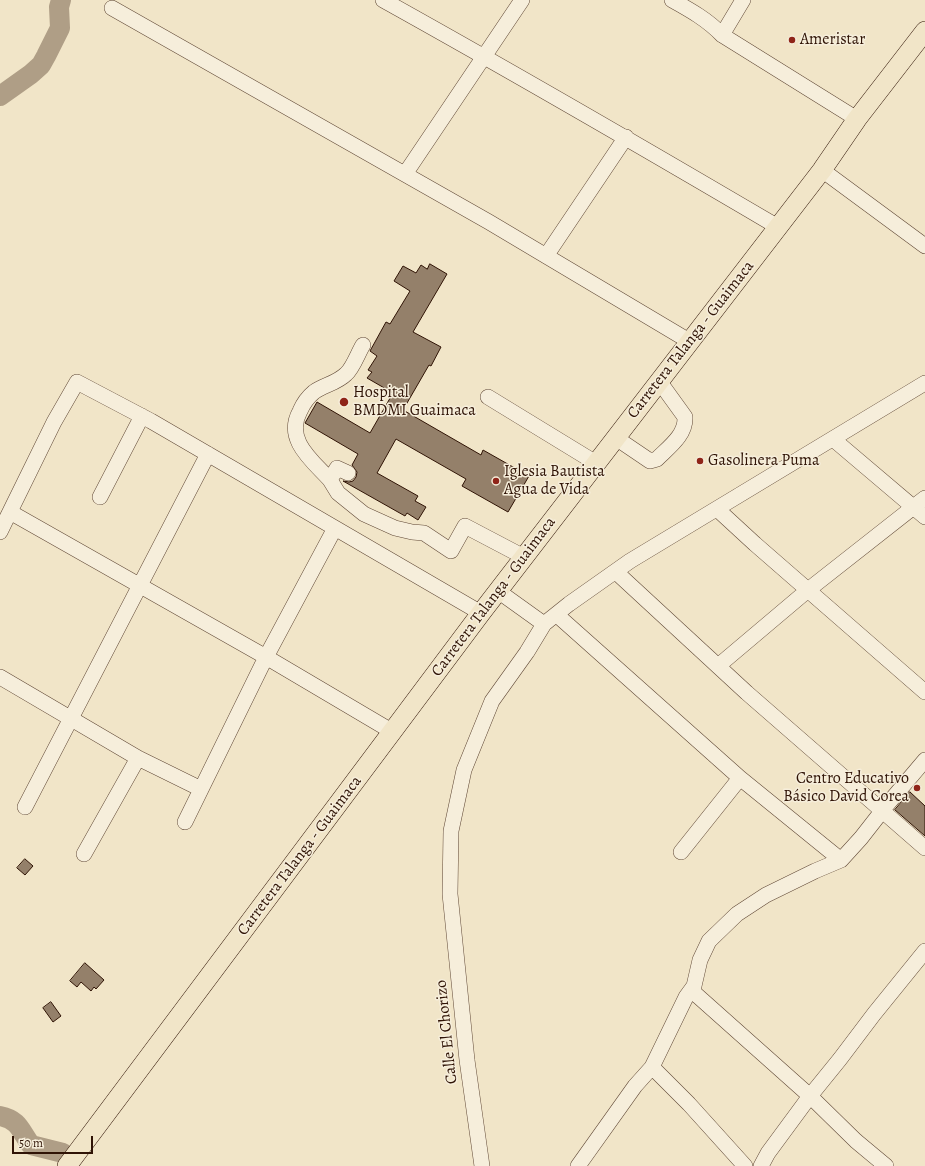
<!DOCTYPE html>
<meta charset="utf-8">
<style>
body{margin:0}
#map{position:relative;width:925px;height:1166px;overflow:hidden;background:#f1e5c8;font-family:Alegreya,serif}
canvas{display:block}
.scale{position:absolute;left:12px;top:1136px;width:81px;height:18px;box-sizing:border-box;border:2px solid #2f1305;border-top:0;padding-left:5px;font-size:12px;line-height:14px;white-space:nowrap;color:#2f1305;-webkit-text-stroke:3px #f6eedb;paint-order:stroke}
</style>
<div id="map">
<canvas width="925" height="1166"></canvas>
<div class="scale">50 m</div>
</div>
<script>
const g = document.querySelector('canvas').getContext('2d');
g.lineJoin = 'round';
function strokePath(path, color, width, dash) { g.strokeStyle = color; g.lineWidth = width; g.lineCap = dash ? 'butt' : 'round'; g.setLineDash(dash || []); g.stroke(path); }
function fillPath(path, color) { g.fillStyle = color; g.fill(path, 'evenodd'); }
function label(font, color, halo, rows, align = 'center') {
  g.font = font + ' Alegreya,serif'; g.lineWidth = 3; g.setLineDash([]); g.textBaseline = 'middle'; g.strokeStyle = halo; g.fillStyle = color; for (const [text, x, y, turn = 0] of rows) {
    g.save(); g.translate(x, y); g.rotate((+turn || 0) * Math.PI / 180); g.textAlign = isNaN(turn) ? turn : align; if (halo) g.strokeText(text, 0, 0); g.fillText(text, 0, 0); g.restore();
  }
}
strokePath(new Path2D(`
 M 0,96 L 31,74 L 41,65 L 46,56 L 60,28 L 59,7 L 61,0
 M 0,1116 C 20,1120 20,1131 31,1145 L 63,1153`), '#af9e86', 20);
const building = new Path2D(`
 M 430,264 L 447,274 L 413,332 L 441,347 L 431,366 L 429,365 L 403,410 L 481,455 L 483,450 L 529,476 L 508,512 L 462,486 L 466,479 L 396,439 L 377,473 L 418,496 L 415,501 L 426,507 L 418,520 L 407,513 L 405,516 L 343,481 L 349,482 L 353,481 L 356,477 L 357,472 L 352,465 L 358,454 L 305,423 L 317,402 L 370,433 L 393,393 L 367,378 L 372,372 L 368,370 L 377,356 L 370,351 L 386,322 L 390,324 L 410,291 L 394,281 L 403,266 L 416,273 L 421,265 L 427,269 Z
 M 910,792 L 925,806 L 925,836 L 895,810 Z
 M 25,859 L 33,866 L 25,875 L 17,868 Z
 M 85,963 L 104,980 L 96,989 L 94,987 L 91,991 L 81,982 L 77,987 L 70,981 Z
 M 51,1002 L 61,1016 L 53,1022 L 43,1008 Z`);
fillPath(building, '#94806a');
strokePath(building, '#2f1305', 1);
const minor = new Path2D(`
 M 383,0 C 516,74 647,150 778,227
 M 672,0 C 690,10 708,20 722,35 L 857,119
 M 112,8 L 489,222 L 689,341
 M 722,35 L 743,0
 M 822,170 L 925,246
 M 405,174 L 522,0
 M 546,256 L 626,137
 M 488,397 L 596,463
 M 616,438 L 650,461 L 657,459 C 669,447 686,435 685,417 L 659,381
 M 833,439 L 925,517
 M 348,473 L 337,468 L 330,480 L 338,493 L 364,514 L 395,528 L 412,532 L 424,533 L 451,551 L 465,526 L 524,557
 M 330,480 C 313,461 284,440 300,411 C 303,404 308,397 314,392 C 324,385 337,383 346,374 C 353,368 358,353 363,345
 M 100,497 L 142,416
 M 717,509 L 755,544 L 925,692
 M 10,512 L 266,657 L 393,732
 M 0,532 L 54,422 L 77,382 L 151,421 L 481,613
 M 616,572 L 747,693 L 925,848
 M 498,591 L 544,624
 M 557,615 L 740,778 L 681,852
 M 718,666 L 808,590 L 925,498
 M 0,677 L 138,758 L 201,789
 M 740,778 L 841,860
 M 25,807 L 208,454
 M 185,822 L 266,657 L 335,528
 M 84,854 L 138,758
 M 691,990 L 810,1096 L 856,1141 L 886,1166
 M 652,1067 L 689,1104 L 745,1166
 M 482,1166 L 467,1060 L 450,894 L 451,831 L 464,770 L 492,701 L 527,652 L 544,624 L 569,604 L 630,561 L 925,383
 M 578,1166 L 635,1086 L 652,1067 L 686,997 L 694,986 L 700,960 L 709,941 L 737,914 L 766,895 L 815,871 L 841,860 L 861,838 L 886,806 L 925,760
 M 761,1166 L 768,1153 L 810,1096 L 840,1059 L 874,1014 L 925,951`);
const major = new Path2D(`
 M 67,1166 L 481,613 L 822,170 L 857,119 L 925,31`);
strokePath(minor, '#604836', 16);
strokePath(major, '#2f1305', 20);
strokePath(minor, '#f6eedb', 15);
strokePath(major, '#f1e5c8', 19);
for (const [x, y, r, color] of [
 [792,40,4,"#8f2418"],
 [344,402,5,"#8f2418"],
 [700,461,4,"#8f2418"],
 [496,481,4,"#8f2418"],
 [917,788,4,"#8f2418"]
]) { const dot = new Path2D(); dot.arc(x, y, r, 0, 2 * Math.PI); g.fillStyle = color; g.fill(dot); strokePath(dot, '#f6eedb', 1.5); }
label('16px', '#2f1305', '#f6eedb', [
 ["Ameristar",800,40],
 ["Hospital",353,393],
 ["BMDMI Guaimaca",353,411],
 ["Gasolinera Puma",708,461],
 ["Iglesia Bautista",504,472],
 ["Agua de Vida",504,490],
 ["Centro Educativo",909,779,"right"],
 ["Básico David Corea",909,797,"right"]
], 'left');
label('16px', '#2f1305', '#f6eedb', [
 ["Carretera Talanga - Guaimaca",691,340,-52],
 ["Carretera Talanga - Guaimaca",494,597,-53],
 ["Carretera Talanga - Guaimaca",300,856,-53],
 ["Calle El Chorizo",447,1032,-96]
]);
</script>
